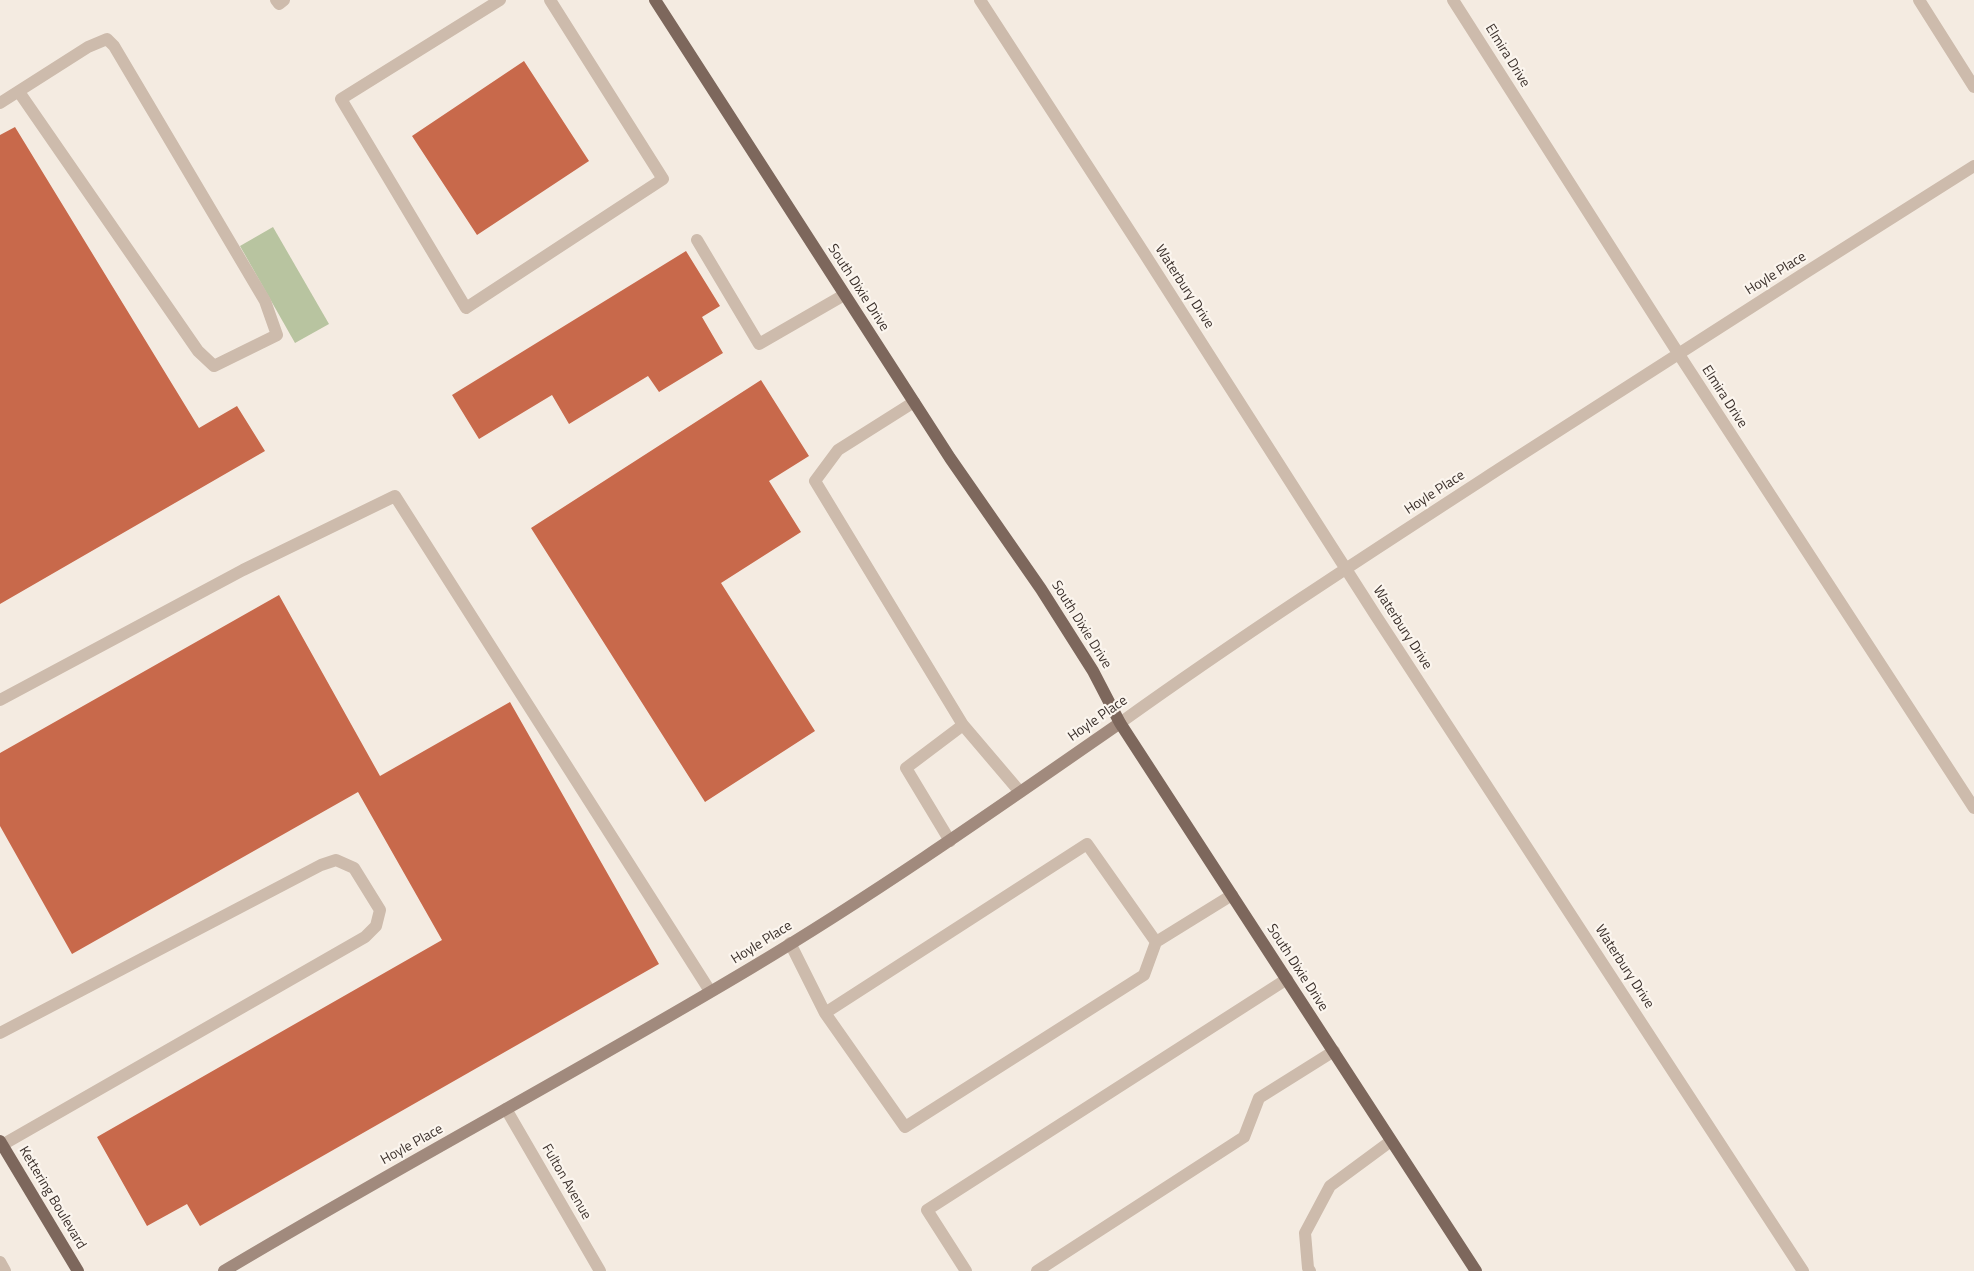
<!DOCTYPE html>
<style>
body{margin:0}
canvas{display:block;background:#f4ebe1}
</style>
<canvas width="1974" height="1271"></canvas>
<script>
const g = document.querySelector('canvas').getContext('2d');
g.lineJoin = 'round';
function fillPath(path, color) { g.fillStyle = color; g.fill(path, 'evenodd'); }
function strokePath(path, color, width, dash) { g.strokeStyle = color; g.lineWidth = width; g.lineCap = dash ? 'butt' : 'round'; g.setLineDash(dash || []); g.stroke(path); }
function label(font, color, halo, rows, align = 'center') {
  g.font = font + ' "Titillium Web",sans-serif'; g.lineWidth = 4.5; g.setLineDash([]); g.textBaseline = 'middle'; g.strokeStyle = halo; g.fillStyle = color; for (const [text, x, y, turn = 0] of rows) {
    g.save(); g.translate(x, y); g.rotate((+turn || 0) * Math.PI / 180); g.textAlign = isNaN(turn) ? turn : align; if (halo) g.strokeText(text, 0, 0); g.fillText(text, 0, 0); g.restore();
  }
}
fillPath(new Path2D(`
 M 273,227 L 329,324 L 295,343 L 240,246 Z`), '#b8c4a0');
fillPath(new Path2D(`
 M 524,61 L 589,161 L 477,235 L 412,136 Z
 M 15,127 L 199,428 L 237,406 L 265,451 L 0,604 L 0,135 Z
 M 686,251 L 720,306 L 702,317 L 723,353 L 659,392 L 648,376 L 569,424 L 552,395 L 479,439 L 452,395 Z
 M 761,380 L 809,456 L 769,481 L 801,532 L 721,583 L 815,731 L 705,802 L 531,528 Z
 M 279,595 L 380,776 L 510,702 L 659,964 L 200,1226 L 187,1204 L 147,1226 L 97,1137 L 442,940 L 358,792 L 72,954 L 0,826 L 0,753 Z`), '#c8694b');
strokePath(new Path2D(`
 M 276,0 L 279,4 L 284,0
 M 500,0 L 341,99 L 466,308 L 663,179 L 550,0
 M 0,103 L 88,47 L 107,39 L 114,46 L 265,301 L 277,335 L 214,366 L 198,351 L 19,92
 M 697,240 L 759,344 L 844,295
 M 914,402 L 838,450 L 815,481 L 963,725 L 906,768 L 950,841
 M 0,700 L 243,570 L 395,496 L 710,991
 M 963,725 L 1020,792
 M 1156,942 L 1144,975 L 905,1127 L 825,1013 L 1087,844 L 1156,942 L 1232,895
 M 790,943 L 825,1013
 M 0,1033 L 321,865 L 336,860 L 354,868 L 380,910 L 376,926 L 365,937 L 2,1145
 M 0,1262 L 5,1271
 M 966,1271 L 927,1210 L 1287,979
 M 1037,1271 L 1244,1137 L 1259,1098 L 1334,1051
 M 1310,1271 L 1308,1268 L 1305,1233 L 1330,1186 L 1391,1141`), '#cdbbac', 12);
strokePath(new Path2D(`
 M 980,0 L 1144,253 L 1376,616 L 1803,1271
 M 1453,0 L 1678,353 L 1974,808
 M 1919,0 L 1974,87
 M 1120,723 C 1244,634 1371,552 1499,469 C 1657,367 1815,266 1974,166
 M 506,1109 L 600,1271`), '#cdbbac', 12);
strokePath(new Path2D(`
 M 224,1271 C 398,1167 577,1072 751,968 C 878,892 999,807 1120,723`), '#a18a7d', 12);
strokePath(new Path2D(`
 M 655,0 L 950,458 L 1041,589 L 1093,671 L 1120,723 L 1476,1271
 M 0,1141 L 78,1271`), '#7d675c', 12);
label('14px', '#3b302b', '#fbf5ee', [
 ["Elmira Drive",1507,56,58],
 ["Hoyle Place",1776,274,-32],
 ["Waterbury Drive",1184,287,57],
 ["South Dixie Drive",858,288,57],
 ["Elmira Drive",1724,397,57],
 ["Hoyle Place",1435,493,-33],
 ["South Dixie Drive",1081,625,58],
 ["Waterbury Drive",1402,628,57],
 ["Hoyle Place",1098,719,-35],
 ["Hoyle Place",762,943,-32],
 ["Waterbury Drive",1624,967,57],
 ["South Dixie Drive",1297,968,57],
 ["Hoyle Place",412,1145,-29],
 ["Fulton Avenue",566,1182,60],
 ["Kettering Boulevard",52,1198,59]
]);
</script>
